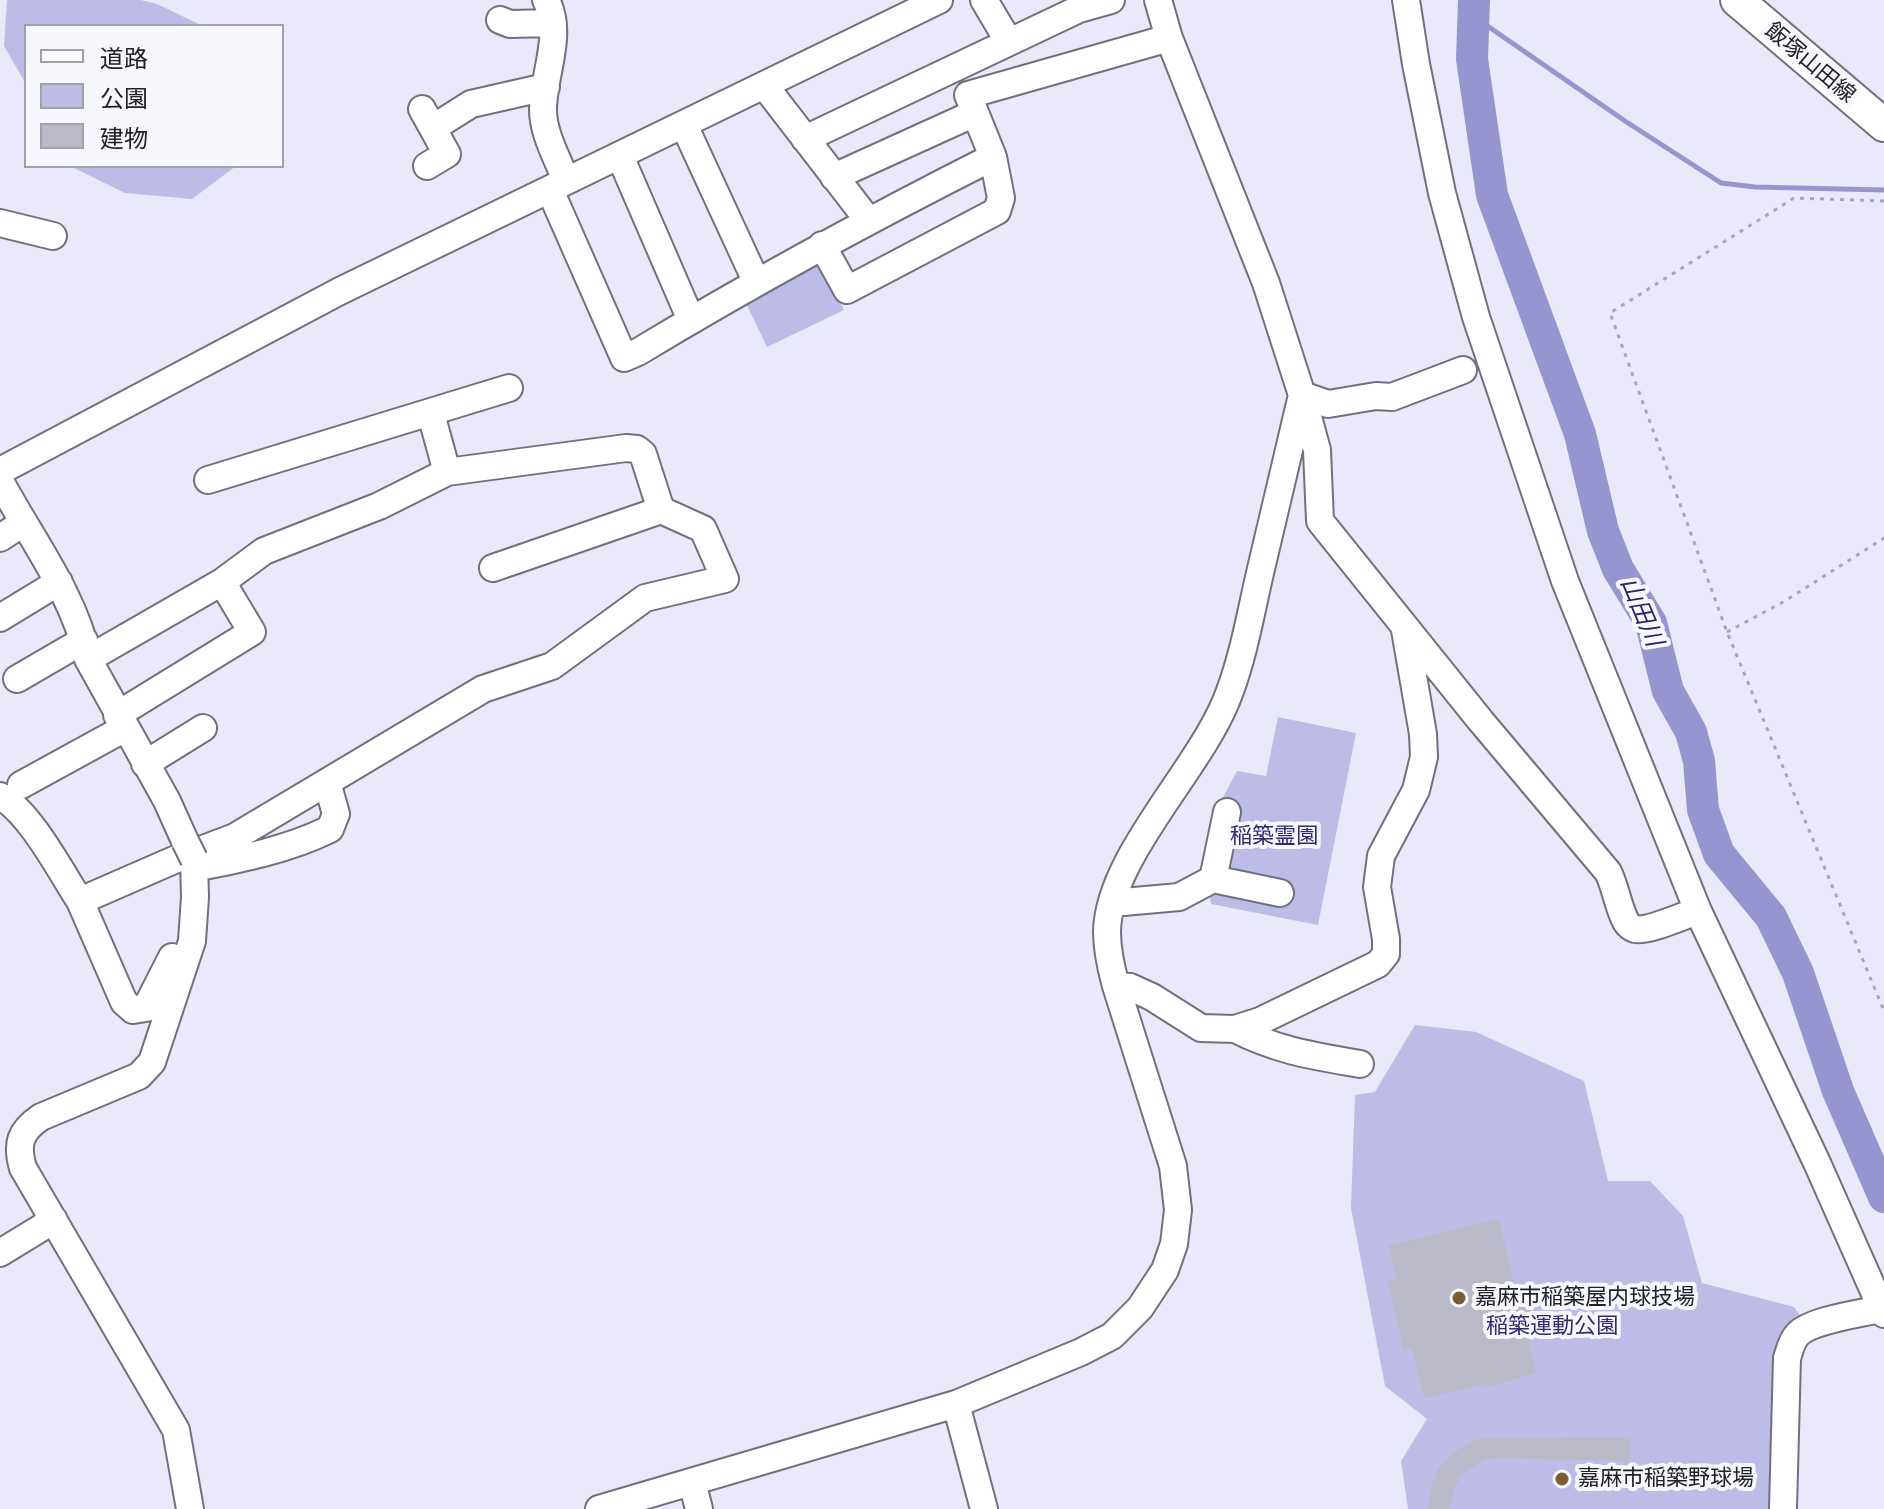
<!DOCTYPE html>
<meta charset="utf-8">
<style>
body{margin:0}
#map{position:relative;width:1884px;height:1509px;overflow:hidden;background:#e9e9f9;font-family:Cabin,"Noto Sans JP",sans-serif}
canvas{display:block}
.legend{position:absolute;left:24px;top:24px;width:260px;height:144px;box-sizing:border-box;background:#f7f8fe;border:2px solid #a1a2a8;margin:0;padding:10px 14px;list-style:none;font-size:24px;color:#212127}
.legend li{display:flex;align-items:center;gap:16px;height:40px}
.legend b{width:40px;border:2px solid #a1a2a8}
</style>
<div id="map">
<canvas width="1884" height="1509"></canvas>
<ul class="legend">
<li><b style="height:10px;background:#fff"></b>道路</li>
<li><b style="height:22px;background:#bdbce7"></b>公園</li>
<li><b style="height:22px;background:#b9b9c8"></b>建物</li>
</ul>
</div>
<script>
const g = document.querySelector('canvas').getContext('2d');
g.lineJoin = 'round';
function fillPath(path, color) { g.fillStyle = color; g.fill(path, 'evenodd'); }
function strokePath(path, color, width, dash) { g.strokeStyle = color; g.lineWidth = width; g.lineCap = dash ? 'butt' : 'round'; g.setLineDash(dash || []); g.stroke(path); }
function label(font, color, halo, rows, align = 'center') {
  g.font = font + ' Cabin,"Noto Sans JP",sans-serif'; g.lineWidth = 8; g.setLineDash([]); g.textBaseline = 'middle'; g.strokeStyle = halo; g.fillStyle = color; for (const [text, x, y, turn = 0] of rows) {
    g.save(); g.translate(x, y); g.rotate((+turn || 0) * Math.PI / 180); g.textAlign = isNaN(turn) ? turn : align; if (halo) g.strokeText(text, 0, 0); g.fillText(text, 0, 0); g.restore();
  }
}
fillPath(new Path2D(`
 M 7,0 L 141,0 L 157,4 L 203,26 L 26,26 L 26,84 L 4,46 Z
 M 70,166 L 236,166 L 192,199 L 125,193 Z
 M 819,258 L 844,310 L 767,347 L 744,299 Z
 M 1278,717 L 1356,733 L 1318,925 L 1211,904 L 1207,873 L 1221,801 L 1237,771 L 1266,776 Z
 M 1415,1025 L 1476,1032 L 1584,1081 L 1608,1181 L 1650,1181 L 1683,1216 L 1702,1283 L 1794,1307 L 1805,1322 L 1781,1509 L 1408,1509 L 1401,1461 L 1427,1419 L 1385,1386 L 1351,1208 L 1355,1095 L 1375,1092 Z`), '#bdbce7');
strokePath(new Path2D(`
 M 1473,16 L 1625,121 L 1721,183 L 1755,187 L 1884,190`), '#9795cf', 5);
strokePath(new Path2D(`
 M 1474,0 L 1472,59 L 1492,195 L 1580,434 L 1603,531 L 1618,569 L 1651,623 L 1668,691 L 1691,732 L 1699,761 L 1703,810 L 1719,854 L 1771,917 L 1798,973 L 1838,1091 L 1884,1197`), '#9795cf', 32);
fillPath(new Path2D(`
 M 1499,1219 L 1514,1285 L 1522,1283 L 1529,1312 L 1522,1313 L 1536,1373 L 1488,1387 L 1487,1384 L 1424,1398 L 1412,1349 L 1404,1351 L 1388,1282 L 1397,1280 L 1388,1245 Z
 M 1631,1437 L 1629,1461 L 1498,1458 L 1485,1460 L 1463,1473 L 1455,1486 L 1449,1509 L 1428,1509 L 1431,1487 L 1438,1469 L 1451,1454 L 1468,1443 L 1483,1438 Z`), '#b9b9c8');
const minor = new Path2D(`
 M 546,0 C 564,34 543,74 543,110 C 543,134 558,159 566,181
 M 984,0 L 1009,42
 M 1158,0 L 1169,38 L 1266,283 L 1302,395 L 1317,450 L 1320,521 L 1480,720 L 1608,872 C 1615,886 1617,901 1623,915 C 1625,921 1629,927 1635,929 C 1648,932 1684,915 1698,911
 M 1406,0 L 1416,64 L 1442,193 L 1476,317 L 1565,581 L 1698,911 L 1818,1165 L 1884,1314
 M 500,20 L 510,24 L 552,23
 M 764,85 L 868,220
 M 422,109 L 447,154 L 427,166
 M 684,125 L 756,281
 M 433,128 L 471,104 L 546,87
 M 805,139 L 1079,9 L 1111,0
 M 620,156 L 691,320
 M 834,177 L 975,113
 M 550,190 L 624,358 L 638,352 C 754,282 872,218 993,157 L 968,95 L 1169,38
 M 0,223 L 53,236
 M 822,245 L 847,290 L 997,211 L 1001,198 L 993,157
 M 1302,395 L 1328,404 L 1376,396 L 1392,397 L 1463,370
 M 431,414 L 447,472
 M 0,471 L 340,291 L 939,0
 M 208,480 L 509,388
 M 0,481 C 31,539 74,594 88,659 L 167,801 L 185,841
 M 0,538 L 23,523
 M 493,568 L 661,510
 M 0,618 L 59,582
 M 17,679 L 84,640
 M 117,715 L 252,632 L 222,582
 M 145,764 L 203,728
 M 21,785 L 125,728
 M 0,796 C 30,812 61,872 80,901 L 174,860 L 235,837 L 483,689 L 552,666 L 645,598 L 725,579 L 703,529 L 661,510 L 643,454 L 637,449 L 626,448 L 447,472 L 379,506 L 264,551 L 222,582 L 88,659
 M 194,868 C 241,859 287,850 330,829 L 336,814 L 327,782
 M 1213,879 L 1280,893
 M 80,901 L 124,1002 L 133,1010 L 146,1008 L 172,957
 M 1112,903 L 1179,897 L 1213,879 L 1227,812
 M 1116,986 L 1130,987 L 1152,997 L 1201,1028 L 1235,1029 L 1260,1021 L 1378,964 L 1386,954 L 1386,939 L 1377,887 L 1381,856 L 1416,790 L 1424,757 L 1423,734 L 1405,630
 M 1235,1029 C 1278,1051 1314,1056 1360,1064
 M 0,1253 L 54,1220
 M 956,1404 L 984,1509
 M 692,1482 L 699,1509
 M 190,1509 L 176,1430 L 23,1168 C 16,1144 20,1131 41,1117 L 139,1076 L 152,1062 L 192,941 L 195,897 L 194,859
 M 599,1509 L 956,1404 L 1081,1352 L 1112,1336 L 1140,1308 L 1165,1270 L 1174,1244 L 1178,1210 L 1173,1166 L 1116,986 C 1111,968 1107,951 1107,932 C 1108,855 1204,766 1230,691 C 1244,653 1251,612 1260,573 C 1274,514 1288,455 1302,395
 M 1783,1509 L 1787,1358 C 1790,1350 1791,1341 1798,1334 C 1812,1320 1859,1314 1880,1309`);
const major = new Path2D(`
 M 1737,0 L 1884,125`);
strokePath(minor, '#70707e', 30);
strokePath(major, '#70707e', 36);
strokePath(new Path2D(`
 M 1884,201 L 1794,198 L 1610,313 L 1727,632 L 1884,1011
 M 1727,632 L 1785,601 L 1884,538`), '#a7a7b3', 3, [4, 6]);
strokePath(minor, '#fff', 26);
strokePath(major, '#fff', 32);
const minorBridge = new Path2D(`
 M 185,841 L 194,859`);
strokePath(minorBridge, '#70707e', 30, []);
strokePath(minorBridge, '#fff', 26);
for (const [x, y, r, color] of [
 [1459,1298,8,"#7b5d31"],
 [1562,1479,8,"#7b5d31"]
]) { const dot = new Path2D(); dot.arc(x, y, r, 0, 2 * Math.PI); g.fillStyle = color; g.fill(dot); strokePath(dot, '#f7f8fe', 3); }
label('22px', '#212127', '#f7f8fe', [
 ["飯塚山田線",1810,63,40]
]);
label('22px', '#34296f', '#f7f8fe', [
 ["稲築霊園",1274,837],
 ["稲築運動公園",1552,1327]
]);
label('22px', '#212127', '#f7f8fe', [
 ["嘉麻市稲築屋内球技場",1475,1298],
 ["嘉麻市稲築野球場",1578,1479]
], 'left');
label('italic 24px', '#2e2266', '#f7f8fe', [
 ["山田川",1641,612,67]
]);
</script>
